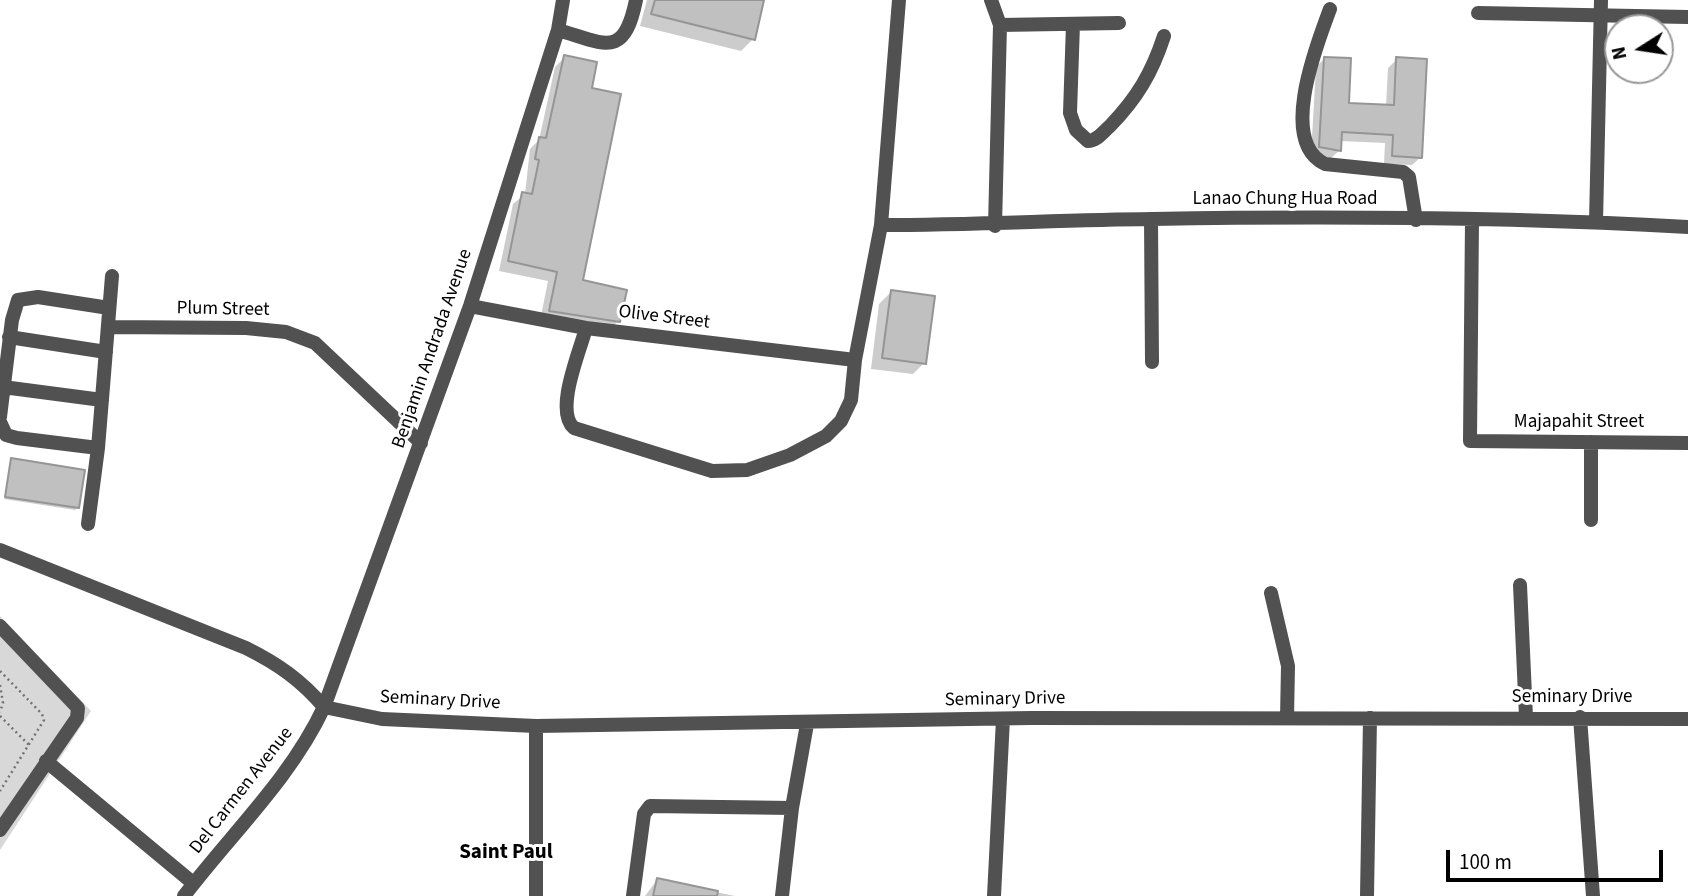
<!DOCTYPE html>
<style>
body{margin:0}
#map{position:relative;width:1688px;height:896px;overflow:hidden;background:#fff;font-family:"Source Sans 3",sans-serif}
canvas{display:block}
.north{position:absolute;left:1604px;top:14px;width:70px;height:70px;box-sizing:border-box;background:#fff;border:2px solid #999;border-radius:50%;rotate:258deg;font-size:19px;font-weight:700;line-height:28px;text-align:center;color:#000}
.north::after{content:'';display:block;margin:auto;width:24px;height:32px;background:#000;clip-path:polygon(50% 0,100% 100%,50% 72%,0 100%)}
.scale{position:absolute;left:1446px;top:850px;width:217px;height:32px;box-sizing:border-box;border:4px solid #000;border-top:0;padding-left:9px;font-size:21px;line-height:24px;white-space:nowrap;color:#000;-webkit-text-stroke:5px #fff;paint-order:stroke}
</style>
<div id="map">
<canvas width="1688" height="896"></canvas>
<div class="north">N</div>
<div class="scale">100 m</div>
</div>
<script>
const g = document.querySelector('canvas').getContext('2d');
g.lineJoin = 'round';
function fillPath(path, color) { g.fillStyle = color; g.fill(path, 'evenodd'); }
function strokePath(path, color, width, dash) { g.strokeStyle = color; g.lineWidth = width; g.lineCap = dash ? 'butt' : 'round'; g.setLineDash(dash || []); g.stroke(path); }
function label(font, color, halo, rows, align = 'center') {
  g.font = font + ' "Source Sans 3",sans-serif'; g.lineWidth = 6; g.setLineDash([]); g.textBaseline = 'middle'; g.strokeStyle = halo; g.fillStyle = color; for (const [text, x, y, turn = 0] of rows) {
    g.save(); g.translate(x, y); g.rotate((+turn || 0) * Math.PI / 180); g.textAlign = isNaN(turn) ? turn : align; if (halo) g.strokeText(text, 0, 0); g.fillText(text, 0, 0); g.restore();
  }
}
fillPath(new Path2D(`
 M 0,616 L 91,711 L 0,850 Z`), '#d8d8d8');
fillPath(new Path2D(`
 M 647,0 L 763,0 L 753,39 L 741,51 L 640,26 Z
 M 565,57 L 590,89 L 581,282 L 618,321 L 608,332 L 540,321 L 548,281 L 499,271 L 513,204 L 525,194 L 530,149 L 539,140 L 555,67 Z
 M 1324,59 L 1347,104 L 1386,106 L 1388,68 L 1397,59 L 1421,157 L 1412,165 L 1384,164 L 1385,143 L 1340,141 L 1340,150 L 1331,158 L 1311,155 L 1316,67 Z
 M 891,292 L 924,363 L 913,374 L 871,369 L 879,304 Z
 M 12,460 L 78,508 L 75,510 L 4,499 Z
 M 657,880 L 735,896 L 645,896 Z`), '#0003');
const building = new Path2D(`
 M 655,0 L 764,0 L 755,40 L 651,14 Z
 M 564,55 L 597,62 L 592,88 L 621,94 L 583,280 L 627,290 L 620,322 L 549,311 L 557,272 L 508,261 L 522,192 L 532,194 L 539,160 L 535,159 L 539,137 L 546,138 Z
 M 1324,57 L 1351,58 L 1349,103 L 1394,105 L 1396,57 L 1427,59 L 1422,158 L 1392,156 L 1393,135 L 1342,132 L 1341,151 L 1319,147 Z
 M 891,290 L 935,296 L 926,364 L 882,358 Z
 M 11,458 L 85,470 L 79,508 L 5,497 Z
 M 657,878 L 718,891 L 717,896 L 653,896 Z`);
fillPath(building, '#c0c0c0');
strokePath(building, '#959595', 2);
strokePath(new Path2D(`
 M 0,671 L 42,714 L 44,720 L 0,791
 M 0,685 L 3,703 L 0,712
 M 0,716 L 29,745`), '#737373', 2.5, [2, 3.5]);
strokePath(new Path2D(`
 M 991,0 L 1000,25 L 995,226
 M 1330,9 C 1317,44 1278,142 1325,164 L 1403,172 L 1409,177 L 1416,220
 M 1478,13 L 1688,17
 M 1073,24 L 1070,113 L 1076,130 L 1088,141 C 1097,141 1103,132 1110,126 C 1137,98 1152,73 1164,36
 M 1000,25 L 1119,23
 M 558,30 C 606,44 624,59 636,0
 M 1151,219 L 1152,362
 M 1472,220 L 1470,441 L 1688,443
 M 1596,222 L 1601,0
 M 881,225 C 972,225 1061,220 1152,219 C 1330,216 1510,217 1688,227
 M 470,306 L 586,328 L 855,360
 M 108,327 L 246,328 L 286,332 L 315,343 L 421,443
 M 586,328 C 580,351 554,411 574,428 L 712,471 L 747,470 L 790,455 L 826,436 L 841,421 L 851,400 L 855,360 L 881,225 L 899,0
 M 9,337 L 106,352
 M 3,387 L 102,400
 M 0,417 L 12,320 L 18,300 L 38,297 L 109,308
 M 0,422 L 6,435 L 17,438 L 98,448
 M 1591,520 L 1591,442
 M 88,524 L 98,448 L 112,276
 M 0,550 L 246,648 C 278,664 301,680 324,707
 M 1520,585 L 1526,717
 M 1271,593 L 1288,666 L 1287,718
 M 0,626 L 78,708 L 77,718 L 0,830
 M 324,707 L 382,719 L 536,726 L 1031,718 L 1688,719
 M 1580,717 L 1593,896
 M 46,761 L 193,883
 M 184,896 C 231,834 291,778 324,707 L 470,306 L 558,30 L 563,0
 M 536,896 L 536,726
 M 633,896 L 644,814 L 650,806 L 792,808
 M 782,896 L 792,808 L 807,724
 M 994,896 L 1003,719
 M 1367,896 L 1370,718`), '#515151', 14);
label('19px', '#000', '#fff', [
 ["Lanao Chung Hua Road",1285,200],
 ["Plum Street",223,310,1],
 ["Olive Street",664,318,7],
 ["Benjamin Andrada Avenue",433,349,-71],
 ["Majapahit Street",1579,423],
 ["Seminary Drive",1572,698],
 ["Seminary Drive",1005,700,-1],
 ["Seminary Drive",440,701,3],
 ["Del Carmen Avenue",242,791,-52]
]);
label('bold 21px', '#000', '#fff', [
 ["Saint Paul",506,853]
]);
</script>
